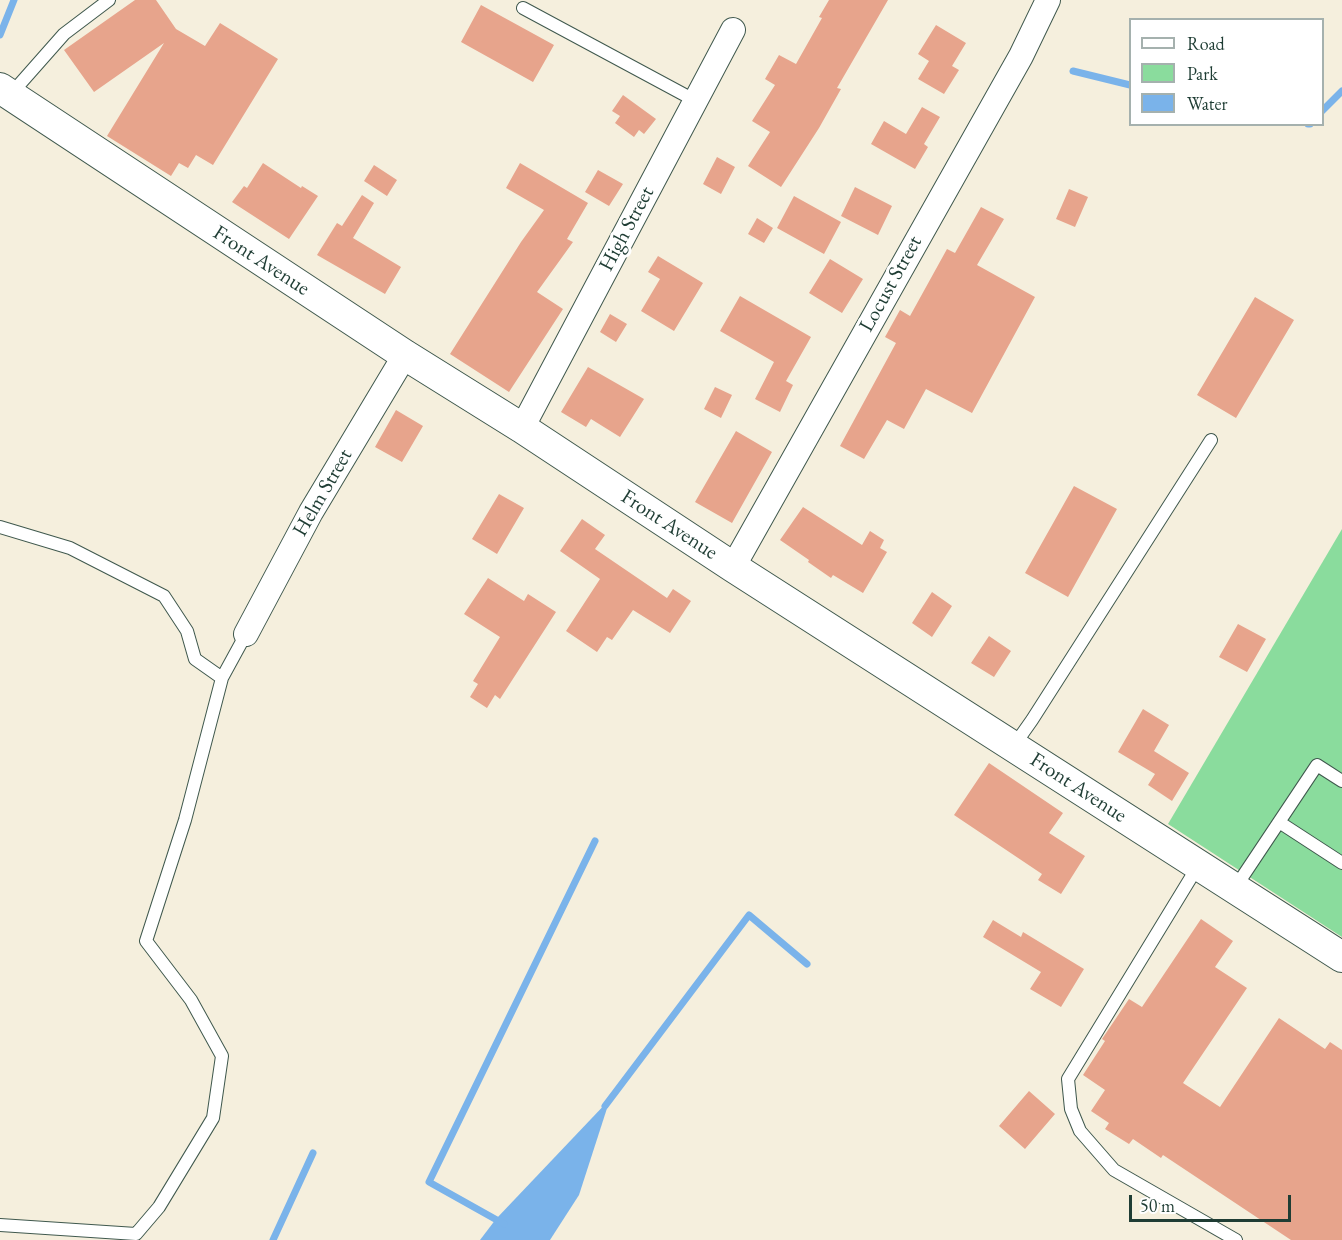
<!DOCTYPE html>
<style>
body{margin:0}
#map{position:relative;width:1342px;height:1240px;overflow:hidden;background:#f5efdd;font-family:"EB Garamond",serif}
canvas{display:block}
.legend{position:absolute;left:1129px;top:18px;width:195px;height:108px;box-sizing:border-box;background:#fff;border:2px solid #a5b1ae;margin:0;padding:8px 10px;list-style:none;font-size:18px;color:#1f3d34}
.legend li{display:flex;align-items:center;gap:12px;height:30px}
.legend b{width:30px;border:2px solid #a5b1ae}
.scale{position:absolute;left:1129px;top:1195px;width:162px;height:27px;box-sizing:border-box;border:3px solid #1f3d34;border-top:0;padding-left:8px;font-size:18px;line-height:21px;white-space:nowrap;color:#1f3d34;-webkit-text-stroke:4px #fff;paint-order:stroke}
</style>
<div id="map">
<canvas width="1342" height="1240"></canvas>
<ul class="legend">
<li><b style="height:8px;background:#fff"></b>Road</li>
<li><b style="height:16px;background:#8adc9d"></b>Park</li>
<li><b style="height:16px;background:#7ab3ea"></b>Water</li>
</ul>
<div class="scale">50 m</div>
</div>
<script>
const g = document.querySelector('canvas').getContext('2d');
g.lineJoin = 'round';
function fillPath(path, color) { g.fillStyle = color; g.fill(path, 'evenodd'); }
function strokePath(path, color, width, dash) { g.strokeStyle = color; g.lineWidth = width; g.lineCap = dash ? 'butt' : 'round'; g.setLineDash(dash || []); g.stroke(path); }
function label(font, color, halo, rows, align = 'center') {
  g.font = font + ' "EB Garamond",serif'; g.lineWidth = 6; g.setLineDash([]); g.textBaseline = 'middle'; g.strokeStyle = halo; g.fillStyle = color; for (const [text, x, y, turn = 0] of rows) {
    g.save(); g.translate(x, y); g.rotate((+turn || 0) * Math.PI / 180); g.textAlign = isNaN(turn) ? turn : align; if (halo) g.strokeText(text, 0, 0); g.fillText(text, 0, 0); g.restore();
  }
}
fillPath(new Path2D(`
 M 1342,529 L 1342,937 L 1168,824 Z`), '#8adc9d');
fillPath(new Path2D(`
 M 610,1099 L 579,1195 L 550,1240 L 480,1240 L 496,1219 Z`), '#7ab3ea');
strokePath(new Path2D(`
 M 0,35 L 14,0
 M 1073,71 L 1130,85
 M 1322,111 L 1342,91
 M 1308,124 L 1310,124
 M 605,1106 L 749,915 L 807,964
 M 504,1224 L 429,1182 L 595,841
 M 273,1240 L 313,1153`), '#7ab3ea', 7);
fillPath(new Path2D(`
 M 135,0 L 156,0 L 176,29 L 205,46 L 220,23 L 278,59 L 213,165 L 196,155 L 188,168 L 179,163 L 171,176 L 107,136 L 164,43 L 94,92 L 64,50 Z
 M 829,0 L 888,0 L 837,88 L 841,89 L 819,128 L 781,187 L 748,166 L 770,132 L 752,121 L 775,85 L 765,79 L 779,55 L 796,64 L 822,18 L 819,17 Z
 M 481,5 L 554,45 L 533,82 L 461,42 Z
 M 936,25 L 966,43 L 952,66 L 959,70 L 944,94 L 918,79 L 929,61 L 918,54 Z
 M 623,95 L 656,119 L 644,134 L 639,130 L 634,137 L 615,123 L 620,116 L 612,111 Z
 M 922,107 L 940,117 L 924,144 L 928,147 L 915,169 L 871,144 L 884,121 L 906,134 Z
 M 717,157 L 735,167 L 721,194 L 703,184 Z
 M 263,163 L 301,188 L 302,186 L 318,196 L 289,239 L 232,202 L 244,186 L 247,188 Z
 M 520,163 L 588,203 L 567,239 L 573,242 L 537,292 L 563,309 L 509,392 L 450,354 L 521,242 L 544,210 L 506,188 Z
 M 374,165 L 397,180 L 387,196 L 364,181 Z
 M 598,170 L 623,184 L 609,206 L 585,192 Z
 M 855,187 L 892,206 L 878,235 L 841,216 Z
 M 1069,189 L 1088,197 L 1075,227 L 1056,219 Z
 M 362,195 L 374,203 L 353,238 L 401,267 L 385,294 L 317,255 L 337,223 L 342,226 Z
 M 794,196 L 841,222 L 824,254 L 777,228 Z
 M 981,207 L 1004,219 L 977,265 L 1035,297 L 972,413 L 926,389 L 904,429 L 887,420 L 864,459 L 840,446 L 896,343 L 885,337 L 900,310 L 910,316 L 947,249 L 955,253 Z
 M 757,218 L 773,228 L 764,243 L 748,234 Z
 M 658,256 L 703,283 L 674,331 L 641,311 L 660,279 L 648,272 Z
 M 830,259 L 863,279 L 842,313 L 809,293 Z
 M 740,296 L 811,337 L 786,381 L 793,385 L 780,412 L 755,399 L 774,362 L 720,331 Z
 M 1255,297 L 1294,320 L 1236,418 L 1197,395 Z
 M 610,314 L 627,324 L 616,342 L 600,332 Z
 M 588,367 L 644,399 L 620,437 L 591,419 L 586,427 L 561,412 Z
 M 715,387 L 732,395 L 721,418 L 704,409 Z
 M 396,410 L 423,426 L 402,462 L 375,447 Z
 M 736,431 L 772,452 L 732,523 L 695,502 Z
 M 1074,486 L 1117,509 L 1068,597 L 1025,573 Z
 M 499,494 L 524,508 L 497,554 L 472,539 Z
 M 803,507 L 862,545 L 870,531 L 884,540 L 880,548 L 887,552 L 863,593 L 833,575 L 831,578 L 808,562 L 809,560 L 780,540 Z
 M 582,519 L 605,535 L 595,549 L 667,598 L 673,589 L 691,601 L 670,633 L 633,610 L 612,640 L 607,637 L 597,652 L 566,631 L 600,579 L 560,551 Z
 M 488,578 L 524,601 L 528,594 L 556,612 L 500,699 L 495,695 L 487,708 L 470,697 L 478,684 L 473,681 L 500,637 L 464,614 Z
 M 932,592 L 952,606 L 932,637 L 912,623 Z
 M 1238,624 L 1266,639 L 1247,672 L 1219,657 Z
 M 989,636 L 1011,651 L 994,677 L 971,663 Z
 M 1143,709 L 1169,725 L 1154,751 L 1189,773 L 1172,801 L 1148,785 L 1155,774 L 1118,752 Z
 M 989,763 L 1063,813 L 1049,833 L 1085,856 L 1061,894 L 1038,880 L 1042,874 L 954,815 Z
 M 1201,919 L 1233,941 L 1215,967 L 1247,988 L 1183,1083 L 1220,1107 L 1279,1018 L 1325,1049 L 1330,1042 L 1342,1050 L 1342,1240 L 1291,1240 L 1163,1155 L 1161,1158 L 1133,1139 L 1129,1144 L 1105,1129 L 1109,1123 L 1091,1111 L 1105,1090 L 1083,1075 L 1105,1041 L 1102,1039 L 1129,999 L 1142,1007 Z
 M 993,920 L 1021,937 L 1023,932 L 1084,969 L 1061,1007 L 1030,989 L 1041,972 L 983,937 Z
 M 1029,1091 L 1055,1114 L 1025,1149 L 999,1126 Z`), '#e7a48c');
const service = new Path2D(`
 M 523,8 L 696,101
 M 11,94 L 64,34 L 109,0
 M 0,527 L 70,548 L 164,596 L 187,631 L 195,659 L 222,678
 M 1013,747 L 1032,720 L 1211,440
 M 1279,822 L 1342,863
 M 1198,866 L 1068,1079 L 1071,1109 L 1080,1131 L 1114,1170 L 1236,1240
 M 1235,888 L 1317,765 L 1342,781
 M 0,1225 L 136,1234 L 159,1207 L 213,1118 L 222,1056 L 191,1000 L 146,941 L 185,820 L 222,678 L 246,634`);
const minor = new Path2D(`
 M 522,428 L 733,30
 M 733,567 L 1021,56 L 1048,0
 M 246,634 L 311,512 L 405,355`);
const tertiary = new Path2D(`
 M 0,88 L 405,355 L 522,428 L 733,567 L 1342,957`);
strokePath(service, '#3f584d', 14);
strokePath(minor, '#3f584d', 26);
strokePath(tertiary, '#3f584d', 32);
strokePath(service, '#fff', 12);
strokePath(minor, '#fff', 24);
strokePath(tertiary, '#fff', 30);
label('21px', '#1f3d34', '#fff', [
 ["High Street",627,229,-62],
 ["Front Avenue",261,261,33],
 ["Locust Street",891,284,-61],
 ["Helm Street",323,493,-60],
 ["Front Avenue",669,525,33],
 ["Front Avenue",1078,788,33]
]);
</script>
